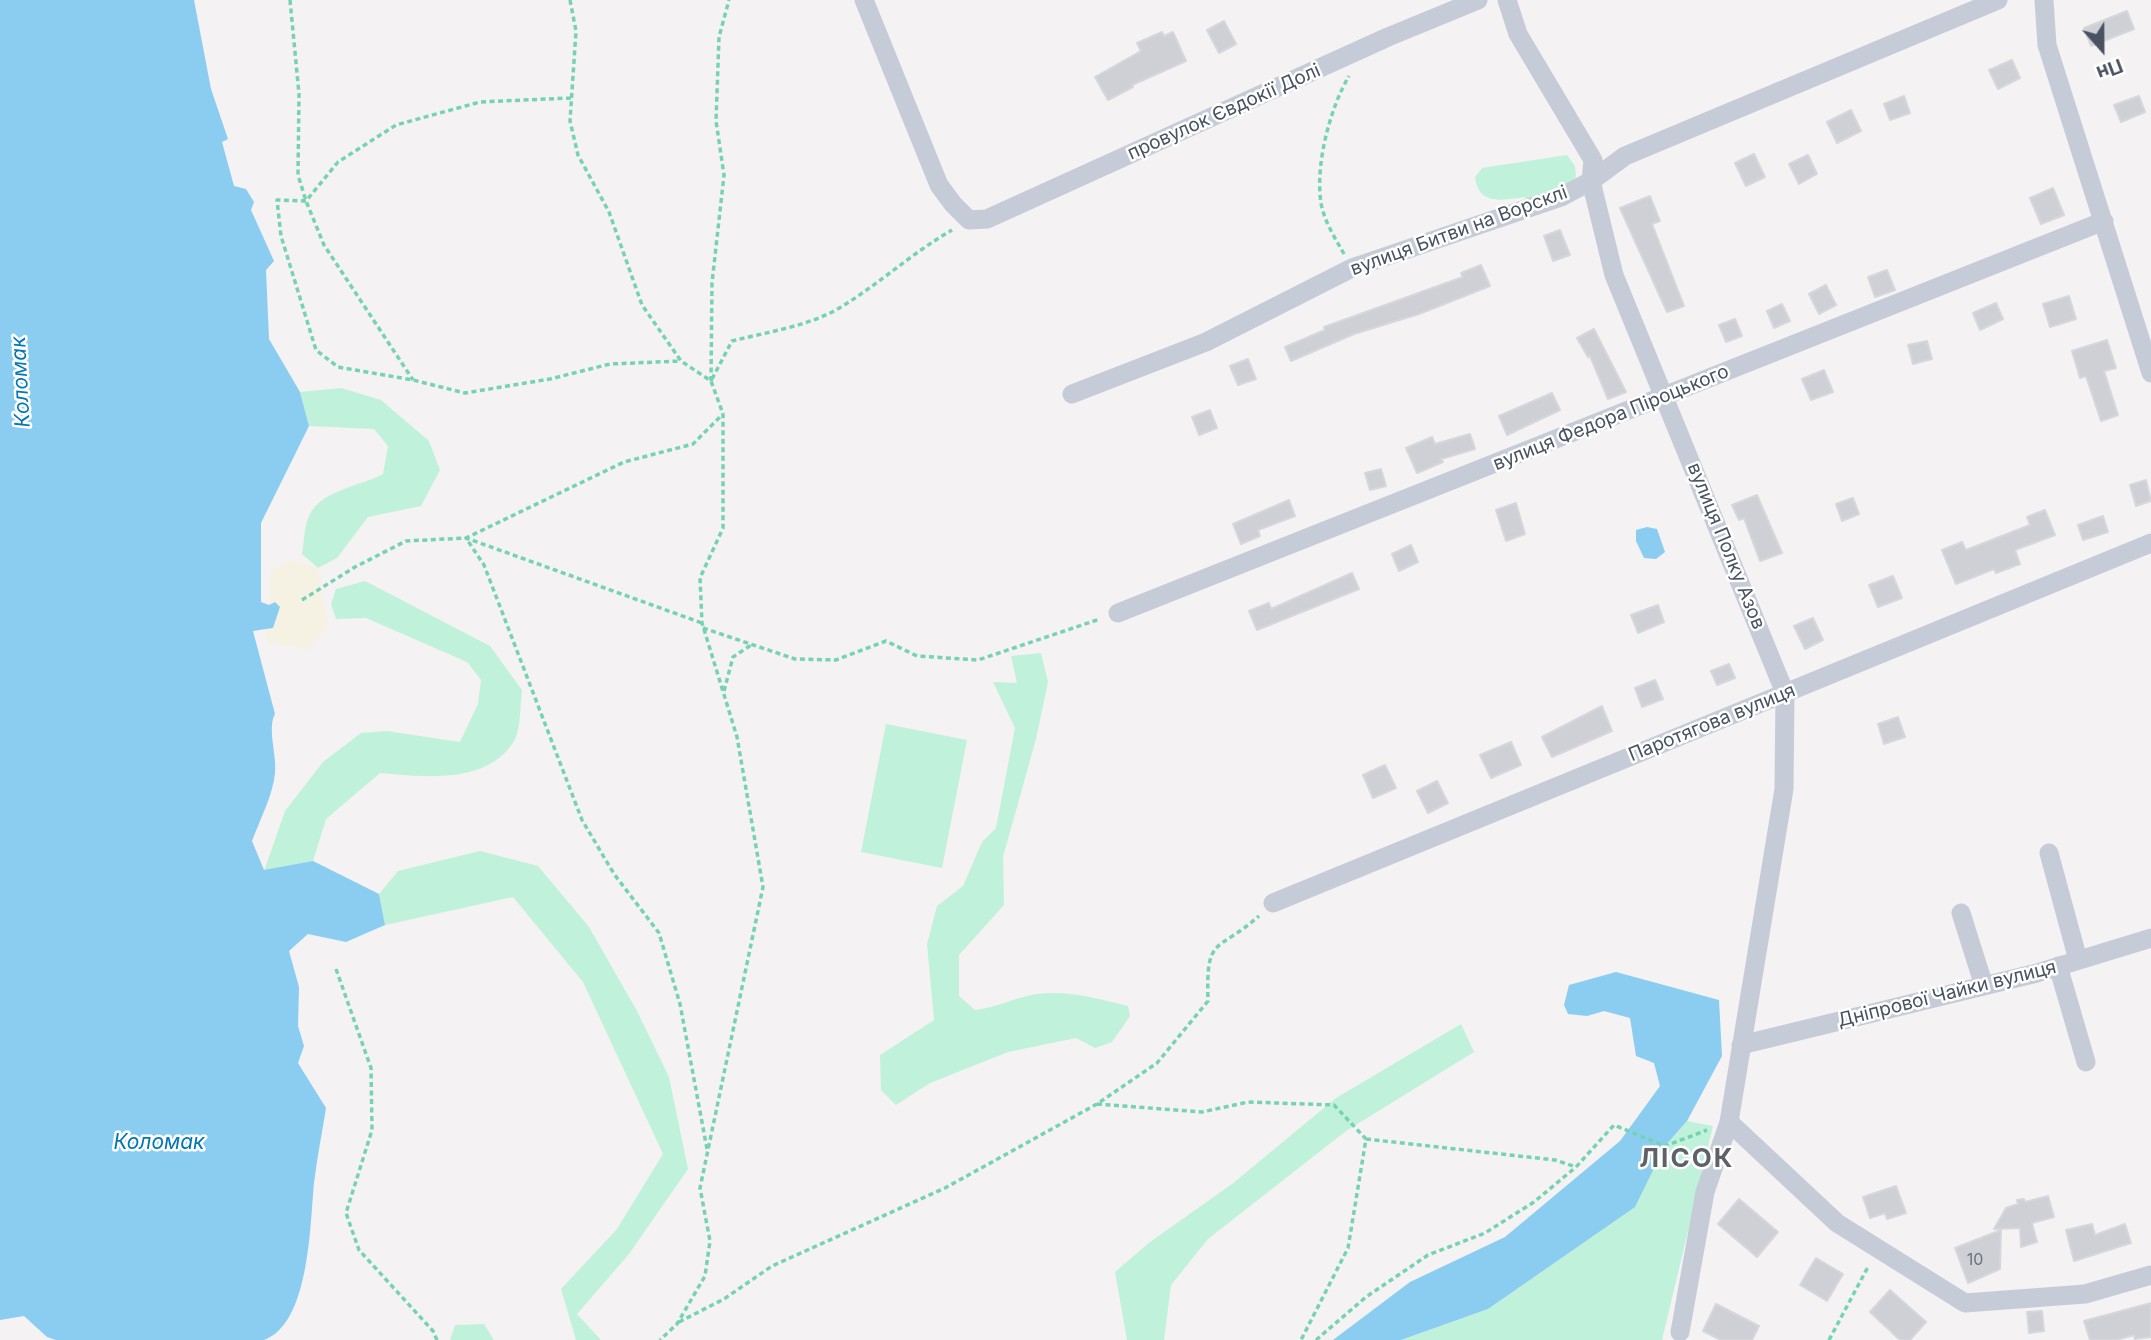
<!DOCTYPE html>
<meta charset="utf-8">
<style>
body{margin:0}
#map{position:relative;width:2151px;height:1340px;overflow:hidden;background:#f4f2f2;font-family:Inter,sans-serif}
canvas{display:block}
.north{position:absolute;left:2067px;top:14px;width:70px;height:70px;-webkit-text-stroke:5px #fff;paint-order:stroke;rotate:159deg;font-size:19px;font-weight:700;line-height:28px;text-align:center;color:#485261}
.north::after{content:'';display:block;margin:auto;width:24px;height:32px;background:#485261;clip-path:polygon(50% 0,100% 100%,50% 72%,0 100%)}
</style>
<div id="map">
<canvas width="2151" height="1340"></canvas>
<div class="north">Пн</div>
</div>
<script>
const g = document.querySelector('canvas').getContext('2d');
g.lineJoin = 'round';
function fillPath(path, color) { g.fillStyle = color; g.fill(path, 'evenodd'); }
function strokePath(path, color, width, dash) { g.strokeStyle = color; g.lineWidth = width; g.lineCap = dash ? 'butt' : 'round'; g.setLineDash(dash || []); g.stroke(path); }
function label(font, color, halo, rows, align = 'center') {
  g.font = font + ' Inter,sans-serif'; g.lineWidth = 5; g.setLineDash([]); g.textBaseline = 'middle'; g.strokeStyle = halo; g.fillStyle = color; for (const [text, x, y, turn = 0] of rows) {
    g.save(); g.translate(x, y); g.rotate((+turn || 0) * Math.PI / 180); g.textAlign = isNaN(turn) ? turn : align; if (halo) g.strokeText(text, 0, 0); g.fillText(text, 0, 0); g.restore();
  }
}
fillPath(new Path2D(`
 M 1567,155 L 1575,166 L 1576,177 L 1562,191 L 1531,202 L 1524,197 C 1501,200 1479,206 1475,177 L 1482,168 Z
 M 341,388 L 381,400 L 429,441 L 440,470 L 421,506 L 368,517 L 337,558 L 318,568 L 302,554 C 304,542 304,525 310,514 C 322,490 361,486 383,474 L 388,446 L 374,429 L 309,426 L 300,392 Z
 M 365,581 L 490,646 L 522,690 C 520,704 521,727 515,739 C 490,785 424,777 380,773 L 326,819 L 313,861 L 264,871 L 285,811 L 323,762 L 361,733 L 387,731 L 460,742 L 478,704 L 481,680 L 467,662 L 366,618 L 336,619 L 331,604 L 336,589 Z
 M 1041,653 L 1048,682 L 1036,739 L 1003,857 L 1004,905 L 959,955 L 959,996 L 975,1010 C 996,1008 1016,997 1037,994 C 1068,990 1099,999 1128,1006 L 1130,1016 L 1112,1042 L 1095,1048 L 1076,1038 L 1008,1052 L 930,1083 L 896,1105 L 881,1090 L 880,1055 L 934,1020 L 927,944 L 937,906 L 963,886 L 982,842 L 996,828 L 1015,728 L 993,682 L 1017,683 L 1011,656 Z
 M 886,724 L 967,740 L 942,868 L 861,852 Z
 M 480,851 L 538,866 L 589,927 L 637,1011 L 669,1077 L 688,1169 L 629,1254 L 577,1314 L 601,1340 L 576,1340 L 561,1289 L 617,1229 L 663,1154 L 583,982 L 513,897 L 385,925 L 379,894 L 398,871 Z
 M 1461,1024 L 1474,1052 L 1346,1131 L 1208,1239 L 1171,1285 L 1164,1340 L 1127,1340 L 1115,1272 L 1150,1242 L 1232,1184 L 1336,1098 Z
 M 1687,1121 L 1713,1126 L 1662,1340 L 1401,1340 L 1488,1309 L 1634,1207 L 1665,1146 Z
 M 484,1324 L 494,1340 L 450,1340 L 455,1325 Z`), '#c0f2db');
fillPath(new Path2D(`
 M 290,560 L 318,568 L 328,627 L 308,649 L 268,643 L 265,632 L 273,628 L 269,605 L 271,571 Z`), '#f5f2e3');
fillPath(new Path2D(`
 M 0,0 L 194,0 L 211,89 L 228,139 L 222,142 L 234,186 L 246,189 L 254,202 L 251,210 L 274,261 L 266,270 L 269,339 L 300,392 L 309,426 L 261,523 L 261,602 L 269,605 L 275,602 L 280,607 L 273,628 L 253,631 L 275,714 C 267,728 277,755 275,773 C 273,795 260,819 252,841 L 264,870 L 313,861 L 379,894 L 385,925 L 346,942 L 308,934 L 289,951 L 299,987 L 298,1026 L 304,1046 L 298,1063 L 326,1108 C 322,1133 317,1158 314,1183 C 310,1223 310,1324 264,1340 L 56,1340 L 47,1337 L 24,1316 L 0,1320 Z
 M 1647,527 L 1657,529 L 1665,552 L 1656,559 L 1644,558 L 1636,541 L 1636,530 Z
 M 1616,972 L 1719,1000 L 1722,1056 L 1687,1121 L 1665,1146 L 1635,1207 L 1488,1309 L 1401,1340 L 1333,1340 L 1410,1282 L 1505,1237 L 1620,1141 L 1660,1086 L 1654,1063 L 1636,1056 L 1630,1018 L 1604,1011 L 1587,1016 L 1568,1014 L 1564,1005 L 1569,985 Z`), '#8bcdf1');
const building = new Path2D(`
 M 2127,11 L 2134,29 L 2091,46 L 2084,28 Z
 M 1224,21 L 1236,44 L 1219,53 L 1207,30 Z
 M 1162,32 L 1164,36 L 1173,32 L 1186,61 L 1132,85 L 1133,87 L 1108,100 L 1095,77 L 1141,51 L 1137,43 Z
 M 2012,60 L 2020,78 L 1998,89 L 1989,70 Z
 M 1904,96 L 1910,113 L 1890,120 L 1884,104 Z
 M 2139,96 L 2145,112 L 2121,122 L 2114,105 Z
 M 1851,110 L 1861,131 L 1837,143 L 1827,122 Z
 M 1754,154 L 1765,177 L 1746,186 L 1735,163 Z
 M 1808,155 L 1817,174 L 1799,184 L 1789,164 Z
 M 2053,188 L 2064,215 L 2041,224 L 2030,198 Z
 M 1650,196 L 1660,221 L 1652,224 L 1684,306 L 1667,312 L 1620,208 Z
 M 1560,230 L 1570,255 L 1553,261 L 1544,236 Z
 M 1481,265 L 1490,286 L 1419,314 L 1354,334 L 1291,361 L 1285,347 L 1325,330 L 1324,327 L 1463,277 L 1461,273 Z
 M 1887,270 L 1895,290 L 1875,297 L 1868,277 Z
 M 1826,285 L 1836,305 L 1819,314 L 1809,294 Z
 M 2069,296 L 2076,319 L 2050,327 L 2043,304 Z
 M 1996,303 L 2003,319 L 1980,330 L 1973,313 Z
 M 1782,304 L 1790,321 L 1774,328 L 1767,311 Z
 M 1735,319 L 1742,336 L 1726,342 L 1719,325 Z
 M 1594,329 L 1626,392 L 1608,399 L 1590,356 L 1588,357 L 1577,338 Z
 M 2107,340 L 2116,368 L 2104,371 L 2118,415 L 2101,421 L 2086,376 L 2080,378 L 2072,351 Z
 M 1927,341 L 1932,359 L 1913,364 L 1908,345 Z
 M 1248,359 L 1256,379 L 1238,385 L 1230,366 Z
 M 1824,370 L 1833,392 L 1811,400 L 1802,379 Z
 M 1552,393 L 1560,410 L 1507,435 L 1499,416 Z
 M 1210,410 L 1217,428 L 1199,435 L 1192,417 Z
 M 1470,434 L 1475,449 L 1441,459 L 1443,462 L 1417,473 L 1406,448 L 1432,437 L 1435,444 Z
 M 1381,469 L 1386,486 L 1370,490 L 1365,473 Z
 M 2146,480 L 2151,501 L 2136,506 L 2130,485 Z
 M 1757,495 L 1782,553 L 1760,561 L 1744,518 L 1739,520 L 1732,505 Z
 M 1853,498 L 1859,514 L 1842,521 L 1836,504 Z
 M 1289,500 L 1295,516 L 1258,530 L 1260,536 L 1241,544 L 1233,524 Z
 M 1516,503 L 1525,534 L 1506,541 L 1496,510 Z
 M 2045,510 L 2055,535 L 2015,550 L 2020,564 L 1996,573 L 1994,569 L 1956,584 L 1942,550 L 1962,542 L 1966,550 L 2030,525 L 2027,517 Z
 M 2103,516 L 2108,532 L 2083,540 L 2078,525 Z
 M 1411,545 L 1418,562 L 1399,571 L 1392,554 Z
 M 1352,573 L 1359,589 L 1257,630 L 1249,611 L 1269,603 L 1271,609 Z
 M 1893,576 L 1902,598 L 1878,607 L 1869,585 Z
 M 1658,605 L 1664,622 L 1638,633 L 1631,615 Z
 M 1813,618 L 1823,640 L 1805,649 L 1794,626 Z
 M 1729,664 L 1735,678 L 1717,685 L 1711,671 Z
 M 1655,680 L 1663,699 L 1642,707 L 1635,688 Z
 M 1602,706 L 1612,731 L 1552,757 L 1542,737 Z
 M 1898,717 L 1905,737 L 1884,744 L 1878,724 Z
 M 1511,742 L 1521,765 L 1491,778 L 1480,755 Z
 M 1385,765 L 1396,788 L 1373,798 L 1363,775 Z
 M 1437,781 L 1448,803 L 1428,813 L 1417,791 Z
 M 1896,1186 L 1906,1213 L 1887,1219 L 1885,1213 L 1870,1218 L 1863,1197 Z
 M 2048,1196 L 2054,1217 L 2032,1223 L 2037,1242 L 2021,1247 L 2020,1228 L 1994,1229 L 2006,1208 L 2018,1204 L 2017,1200 L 2024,1199 L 2025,1202 Z
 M 1739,1199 L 1778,1232 L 1757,1257 L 1718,1224 Z
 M 2092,1224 L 2095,1235 L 2125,1224 L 2131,1243 L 2074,1261 L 2066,1230 Z
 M 2001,1230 L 2000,1269 L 1968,1283 L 1955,1248 Z
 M 1816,1258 L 1843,1274 L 1827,1301 L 1800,1285 Z
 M 1890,1290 L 1926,1322 L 1910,1340 L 1900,1340 L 1870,1312 Z
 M 2151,1303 L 2151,1337 L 2135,1339 L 2134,1335 L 2116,1340 L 2090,1340 L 2084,1321 Z
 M 1716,1304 L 1759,1326 L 1752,1340 L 1721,1340 L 1703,1331 Z
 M 2042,1311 L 2044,1331 L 2029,1333 L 2027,1312 Z`);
fillPath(building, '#ced0d6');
strokePath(building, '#d6d7dd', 2);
strokePath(new Path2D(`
 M 290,0 L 299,94 L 298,175 L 306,201 L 324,245 L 413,380
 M 570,0 L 576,31 L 570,121 L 578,155 L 609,212 L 642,305 L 681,361 L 711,381 L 723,414 L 723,528 L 700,578 L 702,623 L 737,737 L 763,887 L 700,1188 L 710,1241 L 705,1276 L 677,1324 L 660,1340
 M 571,98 L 480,102 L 396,125 L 338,162 L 306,201 L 277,200 L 281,236 L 316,350 L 338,367 L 413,380 L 465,393 L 550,379 L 610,364 L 681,361
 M 1344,254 C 1335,238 1324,221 1321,203 C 1315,165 1330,108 1349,76
 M 712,379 L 732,341 C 767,332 810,326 841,307 C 879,284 912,253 952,230
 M 711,381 L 712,283 L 724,175 L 716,121 L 719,37 L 729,0
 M 302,600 L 355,567 L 406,541 L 466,538 L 702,623
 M 703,628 L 795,659 L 836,660 L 886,641 L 917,656 L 978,660 L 1100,619
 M 724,691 L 733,657 L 751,645
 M 336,969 L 371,1068 L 372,1130 L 346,1213 L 359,1250 L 433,1331 L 437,1340
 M 1097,1104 L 1202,1112 L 1248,1102 L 1334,1105 L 1366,1139 L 1348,1248 L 1301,1340
 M 1366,1139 L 1555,1160 L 1576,1167 L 1614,1125 L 1665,1146 L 1707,1130
 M 707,1149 L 680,1004 L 659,933 L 614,874 L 582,820 L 484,565 L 466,538 L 624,462 L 693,444 L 723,414
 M 679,1322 L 724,1299 L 772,1266 L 945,1188 L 1097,1104 L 1157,1063 L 1208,1001 C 1206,934 1216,954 1259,916
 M 1316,1340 L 1366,1297 L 1428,1255 L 1485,1233 L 1534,1202 L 1576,1167
 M 1829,1340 L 1869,1265`), '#76d3b2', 3.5, [5, 3.5]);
strokePath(new Path2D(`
 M 864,0 L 939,185 L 953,204 L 969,220 L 987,219 L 1388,37 L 1478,0
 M 1507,0 L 1518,34 L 1593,160 L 1591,181 L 1614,275 L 1785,693 L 1784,789 L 1729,1122 L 1705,1192 L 1680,1332
 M 2044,0 L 2047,45 L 2151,373
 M 1072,394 L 1206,342 L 1352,268 L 1561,197 L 1591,181 L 1625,156 L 1998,0
 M 1118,613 L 2104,221
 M 2049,853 L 2078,960
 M 1273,903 L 2151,543
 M 1961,913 L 1984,986
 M 2058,966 L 2086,1062
 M 1741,1045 L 2037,973 L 2151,938
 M 1729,1122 L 1837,1223 L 1965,1303 L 2085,1294 L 2151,1275`), '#c5ccd7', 19);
label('16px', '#6a727e', null, [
 ["10",1975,1260]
]);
label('19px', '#485261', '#fff', [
 ["провулок Євдокії Долі",1224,112,-24],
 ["вулиця Битви на Ворсклі",1459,231,-20],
 ["вулиця Федора Піроцького",1611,418,-22],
 ["вулиця Полку Азов",1726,546,68],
 ["Паротягова вулиця",1712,723,-22],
 ["Дніпрової Чайки вулиця",1947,994,-14]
]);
label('italic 21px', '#0577b7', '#fff', [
 ["Коломак",21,382,-93],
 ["Коломак",159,1143]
]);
g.letterSpacing = '2px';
label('bold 26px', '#5e6167', '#fff', [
 ["ЛІСОК",1687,1159]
]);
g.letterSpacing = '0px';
</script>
